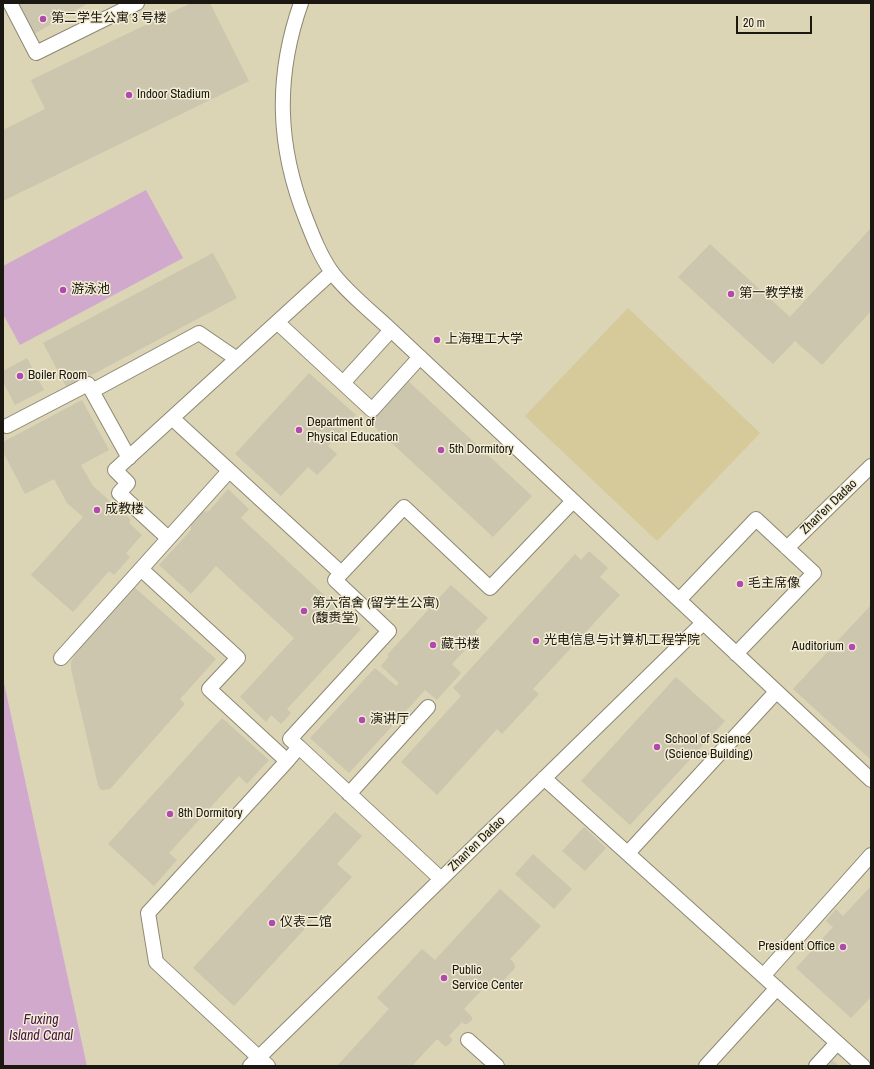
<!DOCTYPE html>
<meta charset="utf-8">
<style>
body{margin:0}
#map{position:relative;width:874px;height:1069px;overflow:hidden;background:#e5e0c8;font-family:"Archivo Narrow",sans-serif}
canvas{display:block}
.frame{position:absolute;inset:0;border:4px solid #1a1810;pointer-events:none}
.scale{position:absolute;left:736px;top:16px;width:76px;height:18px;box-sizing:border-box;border:2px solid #1a1810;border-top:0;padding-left:5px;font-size:12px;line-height:14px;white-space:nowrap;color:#1a1810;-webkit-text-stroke:3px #f3edd5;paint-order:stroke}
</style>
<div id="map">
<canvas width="874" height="1069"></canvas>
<div class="frame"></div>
<div class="scale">20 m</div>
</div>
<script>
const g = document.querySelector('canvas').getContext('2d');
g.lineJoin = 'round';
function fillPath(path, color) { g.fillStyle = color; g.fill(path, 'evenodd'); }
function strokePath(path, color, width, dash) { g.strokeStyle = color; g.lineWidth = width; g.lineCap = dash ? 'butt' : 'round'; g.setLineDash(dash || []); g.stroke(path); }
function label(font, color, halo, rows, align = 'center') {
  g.font = font + ' "Archivo Narrow","Noto Sans SC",sans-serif'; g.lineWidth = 3; g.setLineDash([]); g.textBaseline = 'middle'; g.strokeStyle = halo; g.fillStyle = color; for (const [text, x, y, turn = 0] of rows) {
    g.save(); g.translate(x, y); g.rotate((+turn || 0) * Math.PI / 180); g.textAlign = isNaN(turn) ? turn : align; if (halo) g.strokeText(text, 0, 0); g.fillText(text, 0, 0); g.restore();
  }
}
fillPath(new Path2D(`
 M 3,3 L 871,3 L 871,1066 L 87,1066 L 3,678 Z`), '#dbd4b5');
fillPath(new Path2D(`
 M 628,308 L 760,433 L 657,541 L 525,416 Z`), '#d6ca9b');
fillPath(new Path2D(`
 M 146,190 L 183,258 L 20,345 L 3,314 L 3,266 Z
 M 3,678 L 87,1066 L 3,1066 Z`), '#d0a9cd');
fillPath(new Path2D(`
 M 16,3 L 88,3 L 34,34 Z
 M 191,3 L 210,3 L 249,81 L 3,201 L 3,130 L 45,109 L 31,80 Z
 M 871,228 L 871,311 L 822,365 L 795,341 L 773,364 L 678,277 L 710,244 L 790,317 Z
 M 213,253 L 237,298 L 67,388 L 43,343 Z
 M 27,358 L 44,390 L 15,405 L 3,382 L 3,371 Z
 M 309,373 L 356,415 L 328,446 L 337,454 L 327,465 L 317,475 L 308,467 L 281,496 L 235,454 Z
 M 407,380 L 532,496 L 493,537 L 368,421 Z
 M 82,400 L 109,450 L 81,465 L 93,486 L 131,520 L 129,523 L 142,535 L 126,553 L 130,557 L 114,575 L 109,571 L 73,612 L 31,575 L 83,517 L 67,503 L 54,479 L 25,494 L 3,452 L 3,442 Z
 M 228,489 L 249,509 L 241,518 L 361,629 L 287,709 L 291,713 L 281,724 L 271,715 L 266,722 L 240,697 L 294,638 L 216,566 L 191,594 L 159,565 L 191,530 L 191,521 L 200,512 L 209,511 Z
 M 589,551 L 608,568 L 600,577 L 620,595 L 533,689 L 539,694 L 502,734 L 497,729 L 437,795 L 401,762 L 461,696 L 453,688 L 575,554 L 581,560 Z
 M 451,585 L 488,618 L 475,632 L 479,635 L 452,664 L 461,673 L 437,700 L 425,690 L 349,773 L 310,738 L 375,668 L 396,686 L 399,683 L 381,666 L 389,656 L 387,655 Z
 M 134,587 L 216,659 L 180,699 L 185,704 L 110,789 L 103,790 L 100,789 L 98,785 L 71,669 L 71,662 L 75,654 Z
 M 871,605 L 871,760 L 793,689 Z
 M 676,677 L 725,721 L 630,825 L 581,781 Z
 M 222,718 L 269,760 L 247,784 L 239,776 L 169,853 L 177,860 L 154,886 L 108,844 Z
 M 335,812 L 362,836 L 337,864 L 352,877 L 234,1006 L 193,968 Z
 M 584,827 L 606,848 L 585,871 L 562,851 Z
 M 533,854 L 572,889 L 554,909 L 515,874 Z
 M 871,886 L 871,997 L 851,1018 L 796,968 L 833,927 L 826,921 L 836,909 L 843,916 Z
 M 500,889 L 541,926 L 510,959 L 514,963 L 515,968 L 504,980 L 498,980 L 494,977 L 464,1009 L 472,1017 L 472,1020 L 467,1024 L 464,1024 L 462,1022 L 449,1036 L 452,1038 L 452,1041 L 447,1046 L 445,1046 L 437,1039 L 412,1066 L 337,1066 L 389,1009 L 377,998 L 422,949 L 435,960 Z
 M 831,1059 L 839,1066 L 824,1066 Z`), '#ccc6af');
const service = new Path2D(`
 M 10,3 L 36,53 L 137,3
 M 301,3 C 275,77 277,146 306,219 C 313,237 320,255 331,271 C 345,291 373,313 391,330 L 871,780
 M 277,322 L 372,410 L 420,357
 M 343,383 L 391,330
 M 92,391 L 199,333 L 237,359
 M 172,418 L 341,573
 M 7,426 L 88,384 L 129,458
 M 168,538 L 119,493 L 128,483 L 115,470 L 332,272
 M 787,548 L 871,466
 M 141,569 L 238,658 L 209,689 L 287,761 L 299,747 L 441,879
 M 679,600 L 756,519 L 814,573 L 736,654
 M 61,658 L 229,471
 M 299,747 L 290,739 L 389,631 L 335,580 L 404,507 L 490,588 L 573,501
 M 544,778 L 863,1066
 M 349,794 L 428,707
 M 628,853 L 776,692
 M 763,976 L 871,855
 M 468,1040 L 497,1066
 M 250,1066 L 703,623
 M 268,1066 L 156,962 L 148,913 L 287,761
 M 706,1066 L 777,988
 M 816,1066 L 837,1043`);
strokePath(service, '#8d8873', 16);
strokePath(service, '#fff', 14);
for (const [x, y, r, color] of [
 [43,19,4,"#b14aae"],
 [129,95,4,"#b14aae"],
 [63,290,4,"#b14aae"],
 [731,294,4,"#b14aae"],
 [437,340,4,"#b14aae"],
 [20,376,4,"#b14aae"],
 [299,430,4,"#b14aae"],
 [441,450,4,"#b14aae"],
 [97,510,4,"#b14aae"],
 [740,584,4,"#b14aae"],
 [304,611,4,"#b14aae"],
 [536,641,4,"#b14aae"],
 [433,645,4,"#b14aae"],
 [852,647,4,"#b14aae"],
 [362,720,4,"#b14aae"],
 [657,747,4,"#b14aae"],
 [170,814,4,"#b14aae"],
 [272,923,4,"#b14aae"],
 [843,947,4,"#b14aae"],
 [444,978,4,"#b14aae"]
]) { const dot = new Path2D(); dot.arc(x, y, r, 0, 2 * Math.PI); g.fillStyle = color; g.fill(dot); strokePath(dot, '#f3edd5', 1.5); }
label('13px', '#1a1810', '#f3edd5', [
 ["第二学生公寓 3 号楼",51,19],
 ["Indoor Stadium",137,95],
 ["游泳池",71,290],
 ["第一教学楼",739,294],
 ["上海理工大学",445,340],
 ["Boiler Room",28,376],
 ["Department of",307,423],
 ["Physical Education",307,438],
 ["5th Dormitory",449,450],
 ["成教楼",105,510],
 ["毛主席像",748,584],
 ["第六宿舍 (留学生公寓)",312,604],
 ["(馥赉堂)",312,619],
 ["光电信息与计算机工程学院",544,641],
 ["藏书楼",441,645],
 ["Auditorium",844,647,"right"],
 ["演讲厅",370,720],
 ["School of Science",665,740],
 ["(Science Building)",665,755],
 ["8th Dormitory",178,814],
 ["仪表二馆",280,923],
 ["President Office",835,947,"right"],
 ["Public",452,971],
 ["Service Center",452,986]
], 'left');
label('13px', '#1a1810', '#f3edd5', [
 ["Zhan'en Dadao",829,507,-44],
 ["Zhan'en Dadao",477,844,-44]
]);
label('italic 14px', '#431442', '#f3edd5', [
 ["Fuxing",41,1020],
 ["Island Canal",41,1036]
]);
</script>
